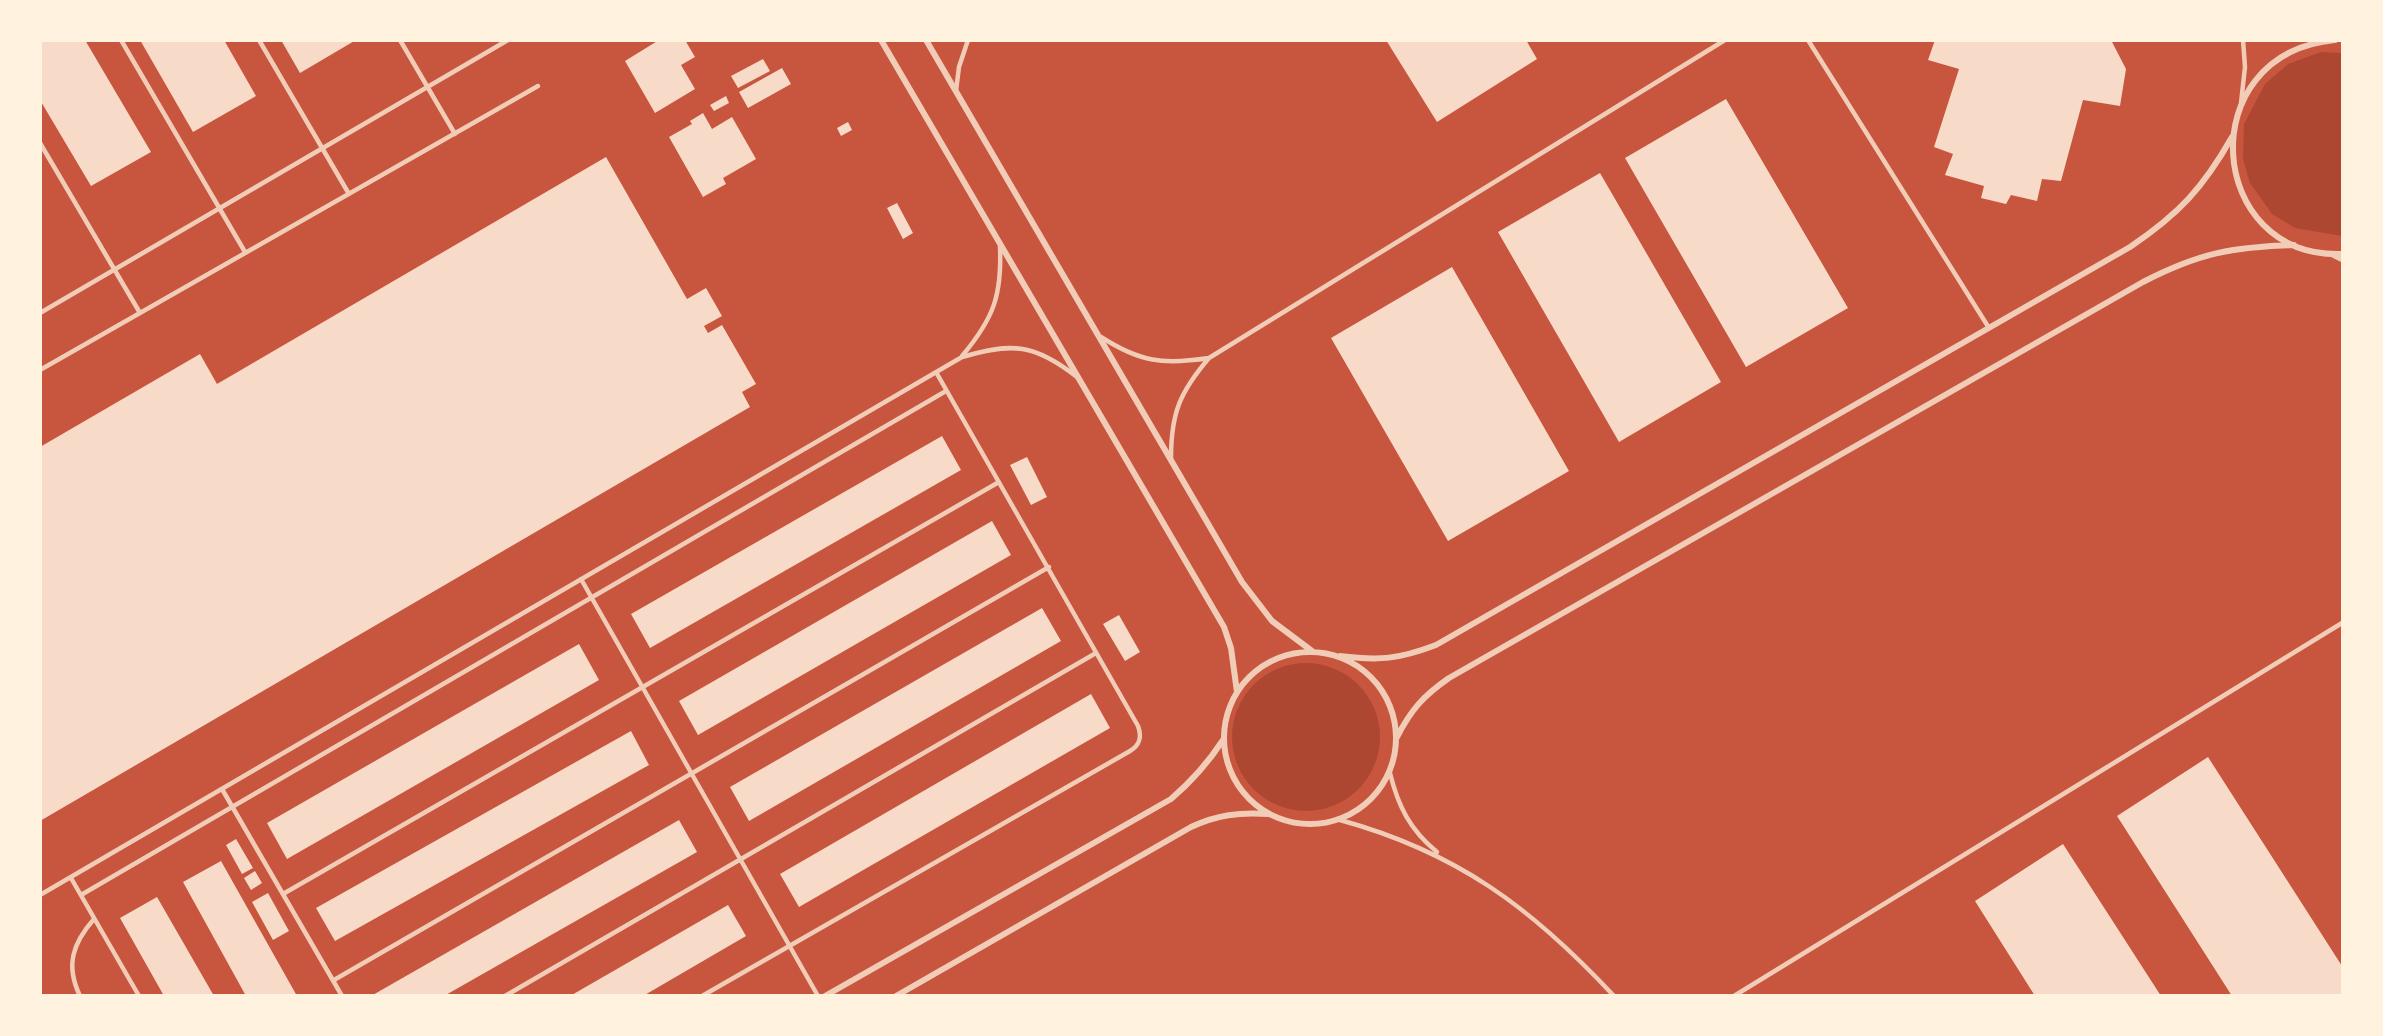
<!DOCTYPE html>
<style>
body{margin:0}
#map{position:relative;width:2383px;height:1036px;overflow:hidden;background:#c8553d;font-family:Jost,sans-serif}
canvas{display:block}
.frame{position:absolute;inset:0;border:42px solid #fff3e0;pointer-events:none}
</style>
<div id="map">
<canvas width="2383" height="1036"></canvas>
<div class="frame"></div>
</div>
<script>
const g = document.querySelector('canvas').getContext('2d');
g.lineJoin = 'round';
function fillPath(path, color) { g.fillStyle = color; g.fill(path, 'evenodd'); }
function strokePath(path, color, width, dash) { g.strokeStyle = color; g.lineWidth = width; g.lineCap = dash ? 'butt' : 'round'; g.setLineDash(dash || []); g.stroke(path); }
fillPath(new Path2D(`
 M 2321,52 L 2342,53 L 2342,236 L 2295,228 L 2272,214 L 2250,183 L 2243,159 L 2244,124 L 2265,84 L 2288,64 Z
 M1232 737a74 74 0 1 1 148 0a74 74 0 1 1-148 0Z`), '#ae4732');
fillPath(new Path2D(`
 M 40,40 L 85,40 L 151,152 L 91,186 L 40,100 Z
 M 140,40 L 224,40 L 256,96 L 193,132 Z
 M 281,40 L 356,40 L 300,73 Z
 M 659,40 L 685,40 L 695,57 L 681,65 L 695,89 L 655,113 L 625,61 Z
 M 1386,40 L 1526,40 L 1537,59 L 1437,122 Z
 M 1935,40 L 2111,40 L 2126,69 L 2120,106 L 2083,100 L 2061,181 L 2042,179 L 2037,201 L 2011,195 L 2006,204 L 1981,198 L 1984,186 L 1945,175 L 1953,154 L 1934,147 L 1959,69 L 1928,60 Z
 M 763,59 L 770,71 L 738,88 L 731,76 Z
 M 782,68 L 791,84 L 748,108 L 739,92 Z
 M 726,96 L 729,103 L 714,111 L 710,105 Z
 M 1726,99 L 1848,308 L 1746,367 L 1625,158 Z
 M 703,113 L 712,129 L 732,117 L 756,159 L 723,178 L 726,184 L 703,197 L 669,137 L 692,124 L 690,121 Z
 M 848,122 L 852,130 L 841,136 L 837,128 Z
 M 606,157 L 687,299 L 706,288 L 722,316 L 704,326 L 708,333 L 722,325 L 756,384 L 742,392 L 750,407 L 40,821 L 40,447 L 200,354 L 217,384 Z
 M 1600,173 L 1721,382 L 1619,442 L 1498,232 Z
 M 897,203 L 913,233 L 903,239 L 887,208 Z
 M 1452,267 L 1569,471 L 1448,541 L 1331,338 Z
 M 942,436 L 961,470 L 650,648 L 631,614 Z
 M 1027,457 L 1047,497 L 1031,505 L 1010,465 Z
 M 992,521 L 1011,555 L 698,735 L 679,701 Z
 M 1042,608 L 1061,641 L 749,821 L 730,787 Z
 M 1119,615 L 1140,652 L 1125,661 L 1103,624 Z
 M 579,644 L 599,680 L 287,859 L 267,823 Z
 M 1091,694 L 1110,728 L 799,907 L 780,874 Z
 M 631,731 L 649,765 L 335,941 L 316,908 Z
 M 2208,757 L 2342,966 L 2342,996 L 2232,996 L 2117,816 Z
 M 679,820 L 697,852 L 444,996 L 371,996 Z
 M 236,839 L 253,868 L 242,874 L 226,845 Z
 M 2063,844 L 2161,996 L 2035,996 L 1975,901 Z
 M 221,861 L 297,996 L 246,996 L 183,882 Z
 M 255,871 L 262,883 L 251,890 L 244,878 Z
 M 268,893 L 289,931 L 273,940 L 252,902 Z
 M 157,897 L 214,996 L 164,996 L 120,918 Z
 M 728,905 L 746,936 L 643,996 L 570,996 Z`), '#f7dbc8');
strokePath(new Path2D(`
 M 121,40 L 245,252
 M 259,40 L 349,194
 M 400,40 L 455,134
 M 1808,40 L 1989,328
 M 956,91 L 959,67 L 968,40
 M 2241,103 L 2245,67 L 2243,40
 M 40,143 L 140,313
 M 2330,254 L 2342,260
 M 40,313 L 508,40
 M 1101,337 C 1140,362 1163,365 1209,358
 M 962,356 C 994,318 1002,295 1000,246
 M 40,370 L 538,86
 M 1171,458 C 1171,413 1180,392 1209,358 L 1725,40
 M 581,579 L 818,996
 M 1390,773 C 1398,806 1410,830 1437,852
 M 222,789 L 342,996
 M 1340,820 C 1457,852 1532,908 1614,996
 M 71,878 L 139,996
 M 283,894 L 999,482
 M 40,895 L 962,357 C 1012,342 1035,344 1077,377
 M 81,895 L 946,391
 M 334,980 L 1049,567
 M 80,996 C 65,965 73,943 94,919
 M 505,996 L 1096,653
 M 702,996 L 1130,751 C 1140,745 1142,737 1138,726 L 936,372
 M 1734,996 L 2342,623`), '#f1ccb7', 4.5);
strokePath(new Path2D(`
 M 881,40 L 1224,627 L 1231,648 L 1237,692
 M 926,40 L 1242,582 L 1272,621 L 1312,651
 M 2335,40 C 2190,54 2206,259 2342,254
 M1224 738a86 86 0 1 1 172 0a86 86 0 1 1-172 0Z
 M 1340,656 C 1380,661 1399,659 1436,645 L 2130,247 C 2179,214 2203,188 2232,137
 M 1397,737 C 1411,710 1423,696 1449,678 L 2143,282 C 2199,253 2232,247 2294,245
 M 825,996 L 1171,799 C 1192,781 1208,763 1223,740
 M 896,996 L 1191,827 C 1217,815 1239,812 1268,814`), '#f1ccb7', 6);
</script>
